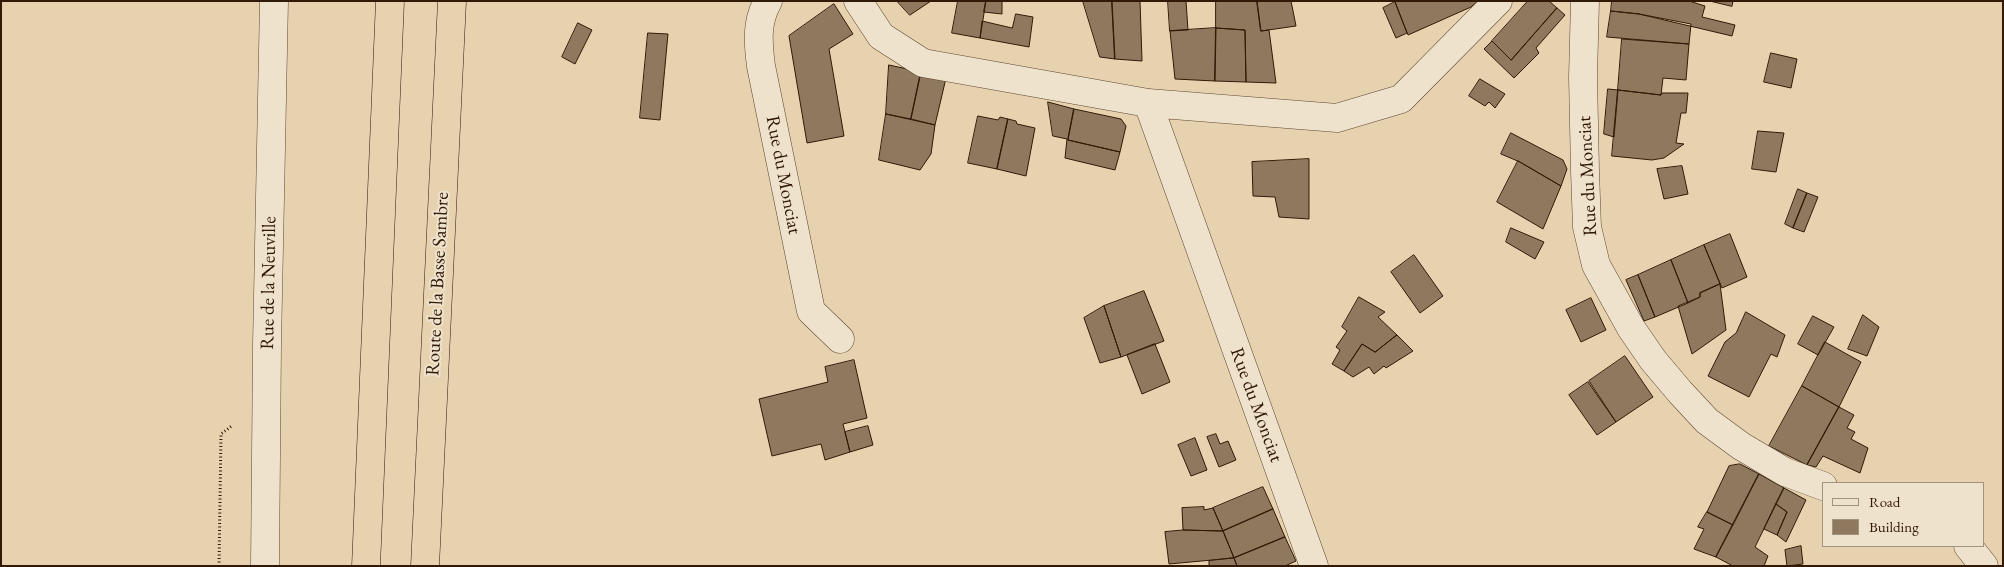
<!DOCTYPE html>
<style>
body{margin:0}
#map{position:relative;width:2004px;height:567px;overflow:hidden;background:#e7d2b0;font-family:"EB Garamond",serif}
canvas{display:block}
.frame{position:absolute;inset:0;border:2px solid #301906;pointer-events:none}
.legend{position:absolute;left:1822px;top:482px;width:162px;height:65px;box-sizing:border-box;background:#efe2cc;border:1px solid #a3927d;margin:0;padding:6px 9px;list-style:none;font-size:15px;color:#301906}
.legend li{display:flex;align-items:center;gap:10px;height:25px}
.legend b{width:25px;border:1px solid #a3927d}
</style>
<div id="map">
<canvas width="2004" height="567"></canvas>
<div class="frame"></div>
<ul class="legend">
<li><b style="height:6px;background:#efe2cc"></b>Road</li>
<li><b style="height:14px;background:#8f795e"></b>Building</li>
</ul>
</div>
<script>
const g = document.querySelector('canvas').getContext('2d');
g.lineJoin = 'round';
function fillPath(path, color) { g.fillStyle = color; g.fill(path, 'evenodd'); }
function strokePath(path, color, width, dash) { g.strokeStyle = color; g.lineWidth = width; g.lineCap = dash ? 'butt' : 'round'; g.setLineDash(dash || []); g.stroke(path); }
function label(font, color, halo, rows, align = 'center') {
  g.font = font + ' "EB Garamond",serif'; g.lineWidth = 4; g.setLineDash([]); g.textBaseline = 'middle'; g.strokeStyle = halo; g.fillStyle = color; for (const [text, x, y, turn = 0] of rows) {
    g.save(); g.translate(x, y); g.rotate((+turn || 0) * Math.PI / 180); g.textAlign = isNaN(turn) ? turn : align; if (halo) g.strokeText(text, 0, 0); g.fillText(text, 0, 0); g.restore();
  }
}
const building = new Path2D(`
 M 897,1 L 931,1 L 910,15 Z
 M 958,1 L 986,1 L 980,38 L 952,33 Z
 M 986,1 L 1002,1 L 1002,14 L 984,12 Z
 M 1083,1 L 1112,1 L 1115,59 L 1100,57 Z
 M 1112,1 L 1140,1 L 1142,61 L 1115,59 Z
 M 1168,1 L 1186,1 L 1188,30 L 1170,31 Z
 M 1216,1 L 1257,1 L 1261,31 L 1269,30 L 1276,83 L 1246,82 L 1245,30 L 1216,28 Z
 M 1257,1 L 1291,1 L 1296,26 L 1261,31 Z
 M 1397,1 L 1478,1 L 1471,7 L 1408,35 L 1395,2 Z
 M 1528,1 L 1549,1 L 1557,8 L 1511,60 L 1492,41 Z
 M 1612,1 L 1689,1 L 1705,6 L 1702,17 L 1735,25 L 1732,36 L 1639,14 L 1611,11 Z
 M 1710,1 L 1733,1 L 1732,6 Z
 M 1395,2 L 1407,33 L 1396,38 L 1383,8 Z
 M 834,4 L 853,34 L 829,49 L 844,136 L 807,143 L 789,36 Z
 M 1557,8 L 1565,15 L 1536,48 L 1539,53 L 1514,78 L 1484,49 L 1492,41 L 1511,60 Z
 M 1611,11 L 1639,14 L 1691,24 L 1689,44 L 1607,37 Z
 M 1016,14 L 1033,17 L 1029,47 L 980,38 L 982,21 L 1012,28 Z
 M 578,23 L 592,30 L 575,64 L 562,57 Z
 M 1216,28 L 1245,30 L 1246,82 L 1215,81 Z
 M 1216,28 L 1215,81 L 1175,79 L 1170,31 Z
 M 648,33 L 668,34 L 660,120 L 640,118 Z
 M 1622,39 L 1689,44 L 1686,80 L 1663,78 L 1661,95 L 1618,90 Z
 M 1771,53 L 1797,59 L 1791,88 L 1764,82 Z
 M 889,65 L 921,72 L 911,119 L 886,114 Z
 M 921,72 L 946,78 L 935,125 L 911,119 Z
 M 1480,79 L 1505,94 L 1495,108 L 1489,102 L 1485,106 L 1469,96 Z
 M 1608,89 L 1618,90 L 1614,137 L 1604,134 Z
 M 1618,90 L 1661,95 L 1662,93 L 1688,93 L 1686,113 L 1681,113 L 1676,143 L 1684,144 L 1664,158 L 1652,160 L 1612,156 Z
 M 1048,102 L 1074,109 L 1068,140 L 1120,152 L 1115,170 L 1065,158 L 1067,139 L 1053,136 Z
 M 1074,109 L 1121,119 L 1126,126 L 1120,152 L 1068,140 Z
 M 886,114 L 935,125 L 931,154 L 920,170 L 879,160 Z
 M 978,116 L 998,120 L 1000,117 L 1008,119 L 997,169 L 968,163 Z
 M 1008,119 L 1016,121 L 1017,124 L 1035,128 L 1026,176 L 997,169 Z
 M 1758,131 L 1784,133 L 1776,172 L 1752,169 Z
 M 1511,133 L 1563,160 L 1567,169 L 1561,186 L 1520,162 L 1501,154 Z
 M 1309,159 L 1309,219 L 1279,217 L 1275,197 L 1253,196 L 1252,162 Z
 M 1518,161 L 1561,186 L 1543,229 L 1497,202 Z
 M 1682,166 L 1688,194 L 1664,199 L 1657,169 Z
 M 1798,189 L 1807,193 L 1793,228 L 1785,224 Z
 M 1807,193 L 1818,197 L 1804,232 L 1793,228 Z
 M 1511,228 L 1544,242 L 1535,259 L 1506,242 Z
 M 1730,234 L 1747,277 L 1722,288 L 1704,245 Z
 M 1704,245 L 1720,284 L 1700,293 L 1700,297 L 1688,303 L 1671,260 Z
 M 1414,255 L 1443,296 L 1420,313 L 1391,272 Z
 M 1671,260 L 1688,303 L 1655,317 L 1638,275 Z
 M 1638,275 L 1655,317 L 1644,321 L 1626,280 Z
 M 1720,284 L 1726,330 L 1692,354 L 1678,306 L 1700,297 L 1700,293 Z
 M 1144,291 L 1164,341 L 1121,357 L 1104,306 Z
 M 1359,297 L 1385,312 L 1378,317 L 1397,335 L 1375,352 L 1362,344 L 1344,371 L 1332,364 L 1340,350 L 1336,347 L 1347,331 L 1342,327 Z
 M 1591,298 L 1606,330 L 1581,342 L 1566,310 Z
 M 1104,306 L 1121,357 L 1100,363 L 1084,318 Z
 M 1746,312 L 1785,335 L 1777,357 L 1771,354 L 1749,397 L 1708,376 L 1725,342 L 1736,333 Z
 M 1863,315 L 1879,327 L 1867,356 L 1848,349 Z
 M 1813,316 L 1834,327 L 1818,355 L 1798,344 Z
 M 1397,335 L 1413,351 L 1386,368 L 1384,366 L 1374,374 L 1369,367 L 1353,377 L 1344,371 L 1362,344 L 1375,352 Z
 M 1825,342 L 1861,362 L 1839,407 L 1802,386 Z
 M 1155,344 L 1170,382 L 1142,394 L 1127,355 Z
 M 1625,356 L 1653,397 L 1616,422 L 1589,381 Z
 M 854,360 L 867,418 L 843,424 L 850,452 L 825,460 L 821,444 L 772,456 L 759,399 L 828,382 L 825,367 Z
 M 1588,382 L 1616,422 L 1597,435 L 1569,395 Z
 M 1802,386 L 1839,407 L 1807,465 L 1769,446 Z
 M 1839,407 L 1854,415 L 1847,428 L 1855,432 L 1851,439 L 1868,448 L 1860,473 L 1823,456 L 1816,467 L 1807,465 Z
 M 868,426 L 873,445 L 850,452 L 845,432 Z
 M 1216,434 L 1220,444 L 1228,441 L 1236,460 L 1219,467 L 1207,437 Z
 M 1195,438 L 1207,470 L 1191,476 L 1178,445 Z
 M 1740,464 L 1759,474 L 1733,525 L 1707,512 L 1729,466 Z
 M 1759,474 L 1784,488 L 1755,547 L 1768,556 L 1764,566 L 1733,566 L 1716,557 Z
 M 1263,487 L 1273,509 L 1223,531 L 1213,508 Z
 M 1784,488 L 1806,500 L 1786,542 L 1777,535 L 1787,512 L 1776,504 Z
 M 1776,504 L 1787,512 L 1777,535 L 1764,529 Z
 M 1204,507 L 1204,510 L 1213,508 L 1223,531 L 1183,530 L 1182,508 Z
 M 1273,509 L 1285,537 L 1234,558 L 1223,531 Z
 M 1707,512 L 1733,525 L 1716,557 L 1694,549 L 1704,529 L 1698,527 Z
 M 1183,530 L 1223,531 L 1234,558 L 1169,564 L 1165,532 Z
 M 1285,537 L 1296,561 L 1285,566 L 1237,566 L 1234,558 Z
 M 1801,546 L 1803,564 L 1787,566 L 1785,550 Z
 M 1234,558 L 1237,566 L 1209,566 L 1209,561 Z`);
fillPath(building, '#8f795e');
strokePath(building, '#301906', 1);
const minor = new Path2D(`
 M 768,1 C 756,22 758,43 761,66 L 811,311 L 840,339
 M 858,1 L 881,36 L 923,63 L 1148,103 L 1337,118 L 1401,99 L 1498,1
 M 1585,1 L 1583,77 L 1585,171 L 1587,227 L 1596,265 L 1631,328 L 1653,360 L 1680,392 L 1707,421 L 1741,446 L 1785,472 L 1823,486
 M 1148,103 L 1314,566
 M 1968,546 L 1984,566
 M 265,566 L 267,345 L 274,1`);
const trunk = new Path2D(`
 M 366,566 L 390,1
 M 425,566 L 452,1`);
strokePath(minor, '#5e4730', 29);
strokePath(trunk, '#301906', 29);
strokePath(new Path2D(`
 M 219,566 L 221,434 L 233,425`), '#301906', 3, [1, 2.5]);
strokePath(minor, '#efe2cc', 28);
strokePath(trunk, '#e7d2b0', 28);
label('19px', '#301906', '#efe2cc', [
 ["Rue du Monciat",783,175,79],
 ["Rue du Monciat",1588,176,-93],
 ["Rue de la Neuville",269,283,-89],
 ["Route de la Basse Sambre",438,284,-87],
 ["Rue du Monciat",1256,405,70]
]);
</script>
